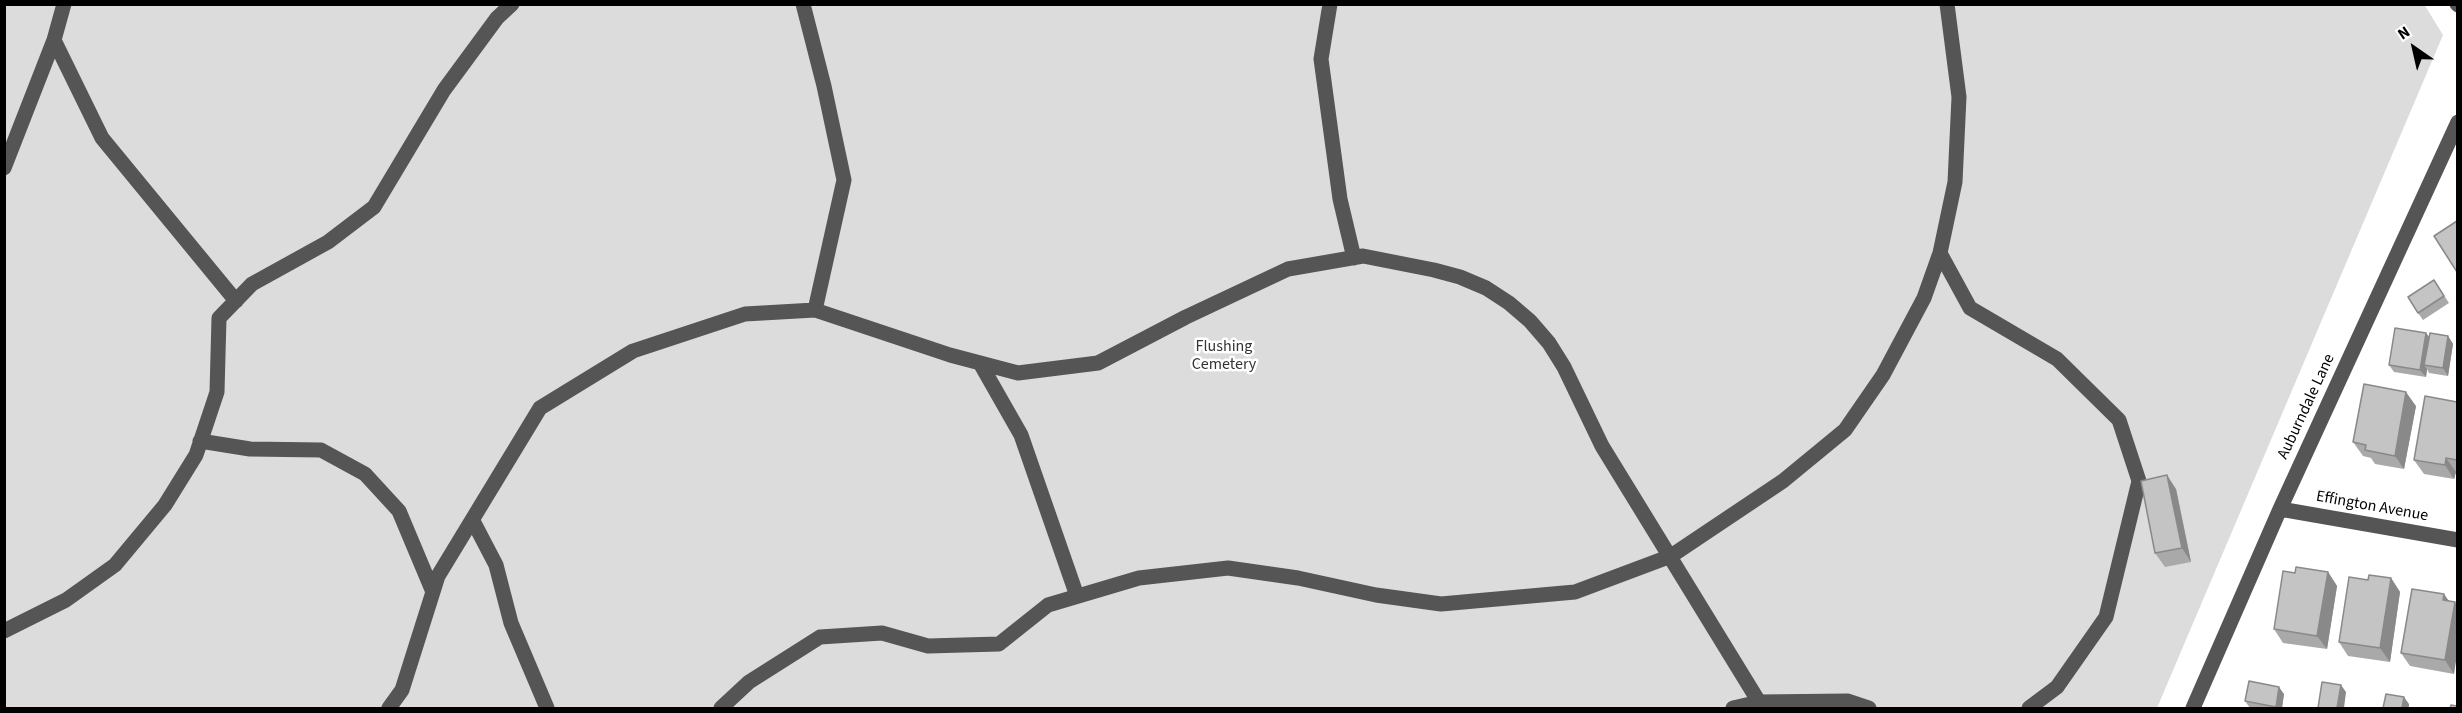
<!DOCTYPE html>
<style>
body{margin:0}
#map{position:relative;width:2462px;height:713px;overflow:hidden;background:#fff;font-family:"Source Sans 3",sans-serif}
canvas{display:block}
.frame{position:absolute;inset:0;border:6px solid #000;pointer-events:none}
.north{position:absolute;left:2384px;top:18px;width:60px;height:60px;-webkit-text-stroke:4px #fff;paint-order:stroke;rotate:326deg;font-size:16px;font-weight:700;line-height:24px;text-align:center;color:#000}
.north::after{content:'';display:block;margin:auto;width:21px;height:27px;background:#000;clip-path:polygon(50% 0,100% 100%,50% 72%,0 100%)}
</style>
<div id="map">
<canvas width="2462" height="713"></canvas>
<div class="frame"></div>
<div class="north">N</div>
</div>
<script>
const g = document.querySelector('canvas').getContext('2d');
g.lineJoin = 'round';
function fillPath(path, color) { g.fillStyle = color; g.fill(path, 'evenodd'); }
function strokePath(path, color, width, dash) { g.strokeStyle = color; g.lineWidth = width; g.lineCap = dash ? 'butt' : 'round'; g.setLineDash(dash || []); g.stroke(path); }
function label(font, color, halo, rows, align = 'center') {
  g.font = font + ' "Source Sans 3",sans-serif'; g.lineWidth = 5; g.setLineDash([]); g.textBaseline = 'middle'; g.strokeStyle = halo; g.fillStyle = color; for (const [text, x, y, turn = 0] of rows) {
    g.save(); g.translate(x, y); g.rotate((+turn || 0) * Math.PI / 180); g.textAlign = isNaN(turn) ? turn : align; if (halo) g.strokeText(text, 0, 0); g.fillText(text, 0, 0); g.restore();
  }
}
fillPath(new Path2D(`
 M 2424,4 L 2443,35 L 2157,708 L 5,708 L 4,5 Z`), '#dcdcdc');
strokePath(new Path2D(`
 M 803,4 L 824,86 L 844,180 L 815,310 L 950,355 L 1018,373 L 1098,363 L 1186,317 L 1288,269 L 1363,256 L 1434,270 L 1460,277 L 1486,288 L 1509,303 L 1530,321 L 1549,343 L 1564,367 L 1602,446 L 1759,702
 M 1330,4 L 1321,59 L 1340,199 L 1354,258
 M 1947,4 L 1959,97 L 1955,182 L 1940,253 L 1970,308 L 2057,359 L 2119,420 L 2139,481 L 2106,617 L 2057,687 L 2029,708
 M 2457,4 L 2458,5
 M 54,40 L 102,138 L 236,301
 M 4,168 L 54,40 L 64,4
 M 980,363 L 1021,435 L 1077,596
 M 200,441 L 250,449 L 321,450 L 365,474 L 399,511 L 433,592
 M 2280,509 L 2458,540
 M 473,521 L 496,565 L 511,623 L 547,708
 M 4,631 L 66,600 L 115,565 L 165,505 L 196,455 L 217,392 L 219,318 L 252,284 L 328,242 L 374,207 L 444,90 L 497,18 L 512,4
 M 389,708 L 402,690 L 438,576 L 540,408 L 633,351 L 745,314 L 815,310
 M 721,708 L 749,682 L 820,637 L 882,633 L 928,646 L 999,644 L 1048,605 L 1139,578 L 1228,568 L 1298,578 L 1376,595 L 1441,604 L 1575,592 L 1671,556 L 1783,481 L 1845,430 L 1883,375 L 1924,298 L 1940,253
 M 1733,708 L 1759,702 L 1848,701 L 1869,708
 M 2193,708 L 2280,509 L 2458,122`), '#555', 15);
fillPath(new Path2D(`
 M 2434,280 L 2449,303 L 2423,320 L 2418,313 Z
 M 2426,333 L 2429,337 L 2448,336 L 2453,344 L 2448,376 L 2429,373 L 2427,369 L 2426,377 L 2394,372 L 2389,365 Z
 M 2457,402 L 2457,472 L 2456,472 L 2454,479 L 2424,474 L 2414,460 Z
 M 2416,406 L 2404,469 L 2375,464 L 2371,458 L 2363,456 L 2353,442 Z
 M 2176,489 L 2191,562 L 2165,567 L 2155,553 Z
 M 2328,572 L 2337,586 L 2327,649 L 2283,643 L 2274,629 L 2295,573 Z
 M 2391,578 L 2400,592 L 2390,662 L 2348,656 L 2339,642 L 2368,580 Z
 M 2444,594 L 2449,601 L 2454,674 L 2410,666 L 2401,653 Z
 M 2284,694 L 2282,708 L 2250,708 L 2245,701 Z`), '#a9a9a9');
fillPath(new Path2D(`
 M 2426,333 L 2432,341 L 2424,365 L 2427,369 L 2426,377 L 2420,370 Z
 M 2448,336 L 2453,344 L 2448,376 L 2443,368 Z
 M 2406,392 L 2416,406 L 2404,469 L 2395,456 Z
 M 2446,458 L 2456,472 L 2454,479 L 2445,465 Z
 M 2167,475 L 2176,489 L 2191,562 L 2182,548 Z
 M 2328,572 L 2337,586 L 2327,649 L 2317,636 Z
 M 2391,578 L 2400,592 L 2390,662 L 2380,648 Z
 M 2444,594 L 2453,608 L 2443,600 Z
 M 2455,602 L 2457,606 L 2457,655 L 2454,674 L 2445,660 Z
 M 2341,685 L 2346,692 L 2344,708 L 2337,708 Z
 M 2279,687 L 2284,694 L 2282,708 L 2277,708 L 2276,707 Z
 M 2404,697 L 2409,704 L 2409,708 L 2402,708 Z`), '#898989');
const building = new Path2D(`
 M 2457,221 L 2457,272 L 2434,236 Z
 M 2434,280 L 2444,296 L 2418,313 L 2408,297 Z
 M 2395,328 L 2426,333 L 2420,370 L 2389,365 Z
 M 2430,333 L 2448,336 L 2443,368 L 2424,365 Z
 M 2364,384 L 2406,392 L 2395,456 L 2365,450 L 2366,445 L 2353,442 Z
 M 2425,396 L 2457,402 L 2457,460 L 2446,458 L 2445,465 L 2414,460 Z
 M 2167,475 L 2182,548 L 2155,553 L 2141,481 Z
 M 2296,567 L 2328,572 L 2317,636 L 2274,629 L 2283,571 L 2295,573 Z
 M 2369,575 L 2391,578 L 2380,648 L 2339,642 L 2349,577 L 2368,580 Z
 M 2412,589 L 2444,594 L 2443,600 L 2455,602 L 2445,660 L 2401,653 Z
 M 2249,681 L 2279,687 L 2276,707 L 2245,701 Z
 M 2322,682 L 2341,685 L 2337,708 L 2318,708 Z
 M 2386,694 L 2404,697 L 2402,708 L 2383,708 Z
 M 2451,705 L 2457,706 L 2457,708 L 2450,708 Z`);
fillPath(building, '#c4c4c4');
strokePath(building, '#898989', 1.5);
label('16px', '#333', '#fff', [
 ["Flushing",1224,347],
 ["Cemetery",1224,365]
]);
label('16px', '#000', '#fff', [
 ["Auburndale Lane",2307,407,-65],
 ["Effington Avenue",2372,507,10]
]);
</script>
